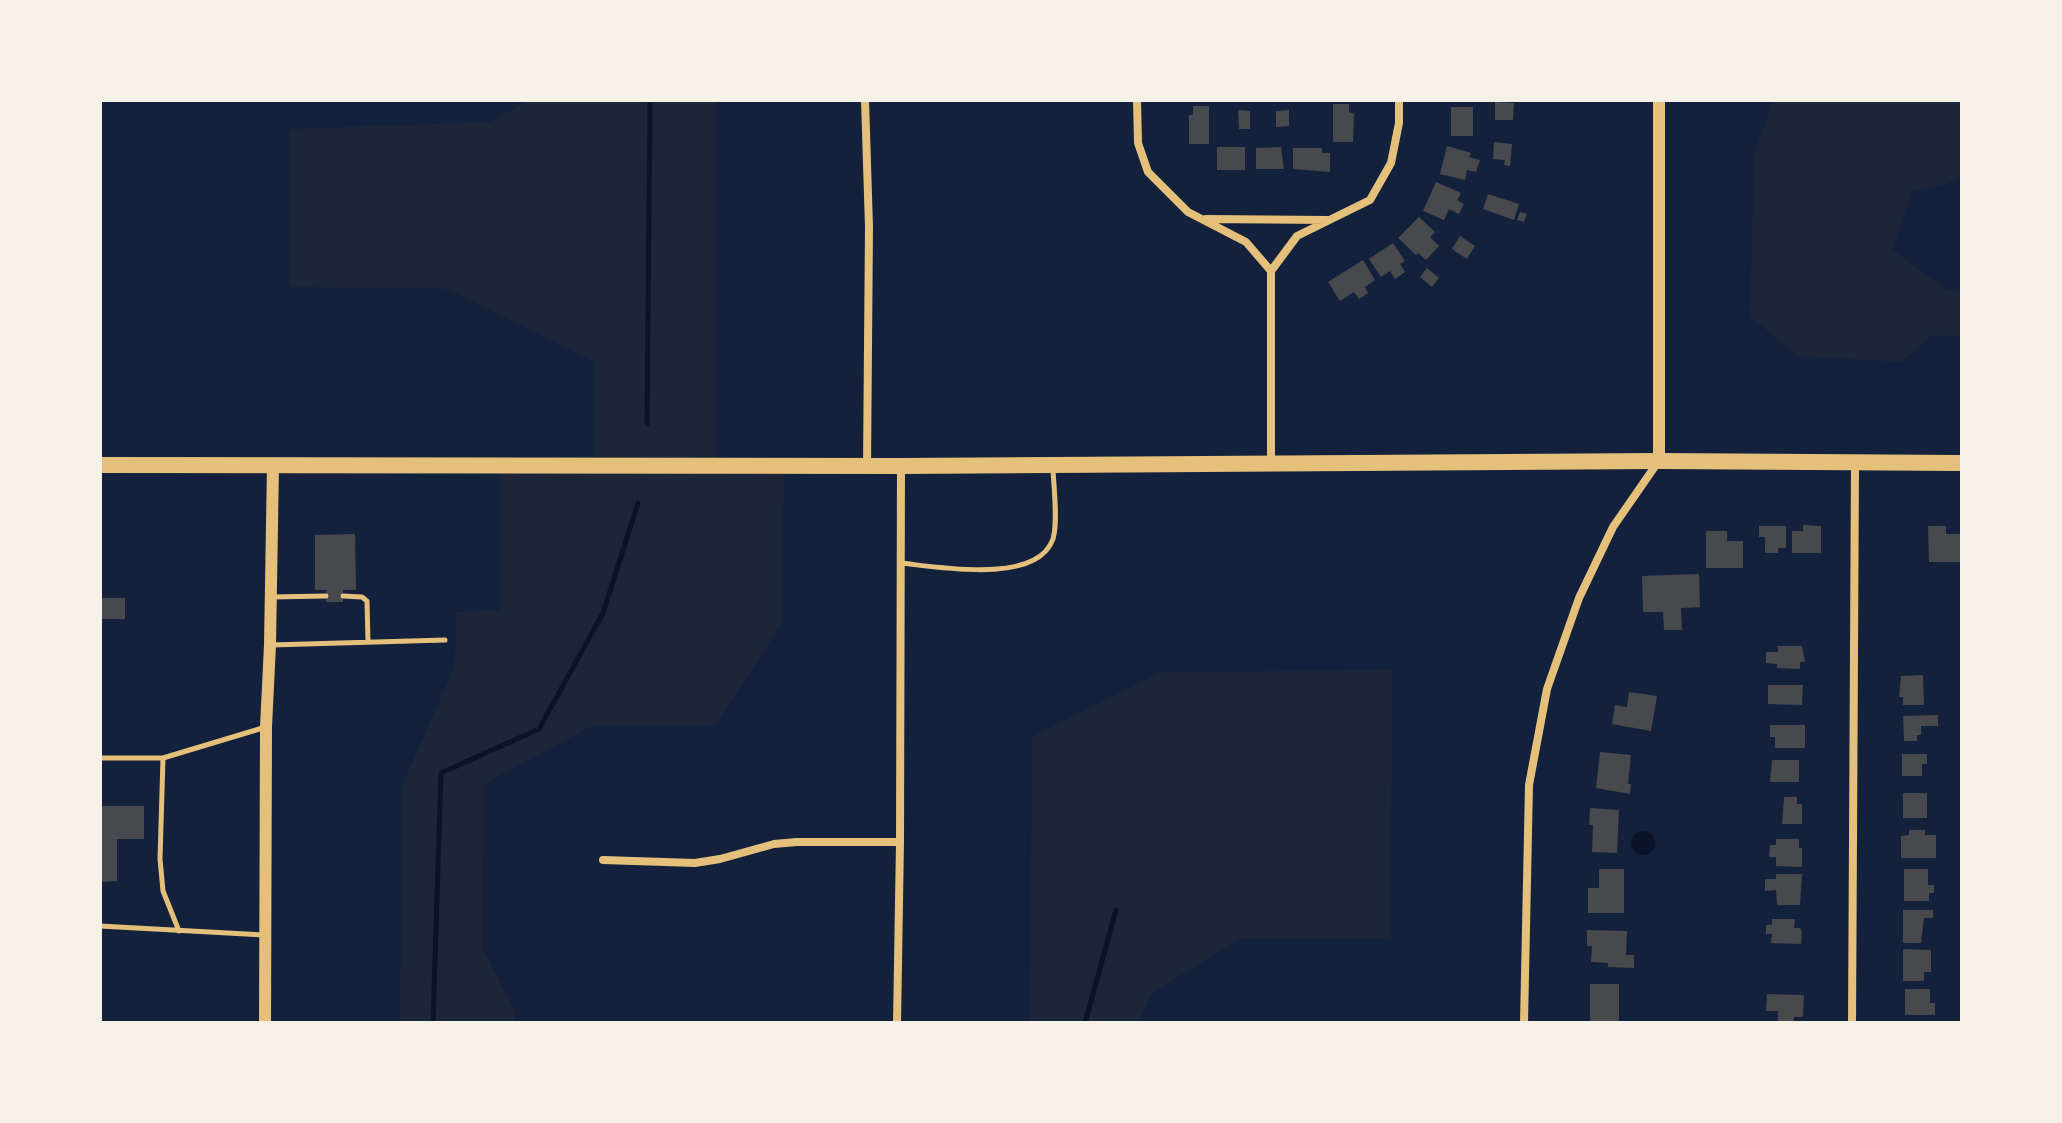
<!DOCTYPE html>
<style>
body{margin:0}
#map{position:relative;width:2062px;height:1123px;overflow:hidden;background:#14213d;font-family:"DM Sans",sans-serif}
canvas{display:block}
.frame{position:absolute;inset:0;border:102px solid #f6f1e7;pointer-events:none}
</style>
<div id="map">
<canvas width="2062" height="1123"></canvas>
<div class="frame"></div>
</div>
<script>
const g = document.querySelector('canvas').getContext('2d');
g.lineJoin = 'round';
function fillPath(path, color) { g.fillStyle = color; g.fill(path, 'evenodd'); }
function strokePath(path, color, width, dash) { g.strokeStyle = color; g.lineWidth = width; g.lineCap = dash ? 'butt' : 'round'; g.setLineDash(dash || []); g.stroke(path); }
fillPath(new Path2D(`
 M 528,100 L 716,100 L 716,465 L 784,466 L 782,623 L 716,725 L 594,725 L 484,784 L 483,949 L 516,1013 L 513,1023 L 400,1023 L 402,786 L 455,666 L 456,612 L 500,610 L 500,466 L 595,466 L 595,362 L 447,289 L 289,287 L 290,129 L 491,122 Z
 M 1774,100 L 1962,100 L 1962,177 L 1943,185 L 1912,191 L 1893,250 L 1947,290 L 1962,292 L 1962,337 L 1933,335 L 1901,362 L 1799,356 L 1750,317 L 1754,154 Z
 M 1392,670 L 1391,939 L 1240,939 L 1152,993 L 1138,1023 L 1030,1023 L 1032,737 L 1161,672 Z`), '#1d2539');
fillPath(new Path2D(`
 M1631 843a12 12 0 1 1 24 0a12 12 0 1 1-24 0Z`), '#0b132b');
strokePath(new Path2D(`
 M 647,424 L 650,100
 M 433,1023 L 441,773 L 539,729 L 603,613 L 638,503
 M 1085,1023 L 1116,910`), '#0b132b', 5);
fillPath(new Path2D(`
 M 1495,102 L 1514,103 L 1513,120 L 1495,120 Z
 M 1333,104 L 1349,104 L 1349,112 L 1354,114 L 1353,142 L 1333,142 Z
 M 1193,106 L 1209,106 L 1209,144 L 1189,144 L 1189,115 L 1193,115 Z
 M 1451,107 L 1473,107 L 1473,136 L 1451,136 Z
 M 1238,110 L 1250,111 L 1250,129 L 1239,129 Z
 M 1289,110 L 1289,126 L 1276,127 L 1276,111 Z
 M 1494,142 L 1512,144 L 1510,166 L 1504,165 L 1505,160 L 1493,159 Z
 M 1447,146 L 1471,153 L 1469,157 L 1480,160 L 1476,172 L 1467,170 L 1465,180 L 1440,174 Z
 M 1217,147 L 1245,147 L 1245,170 L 1217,170 Z
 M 1281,147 L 1284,169 L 1256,169 L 1256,148 Z
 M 1293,148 L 1322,148 L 1322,153 L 1330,153 L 1330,172 L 1293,169 Z
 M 1436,182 L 1461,193 L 1457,200 L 1464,204 L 1459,214 L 1449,209 L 1444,220 L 1423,211 Z
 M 1488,194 L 1519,204 L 1514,220 L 1483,209 Z
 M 1520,212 L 1527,214 L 1524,222 L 1517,220 Z
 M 1419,217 L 1435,232 L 1430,237 L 1439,246 L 1426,260 L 1418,253 L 1416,255 L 1398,238 Z
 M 1460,236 L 1475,246 L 1467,259 L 1452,249 Z
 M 1393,243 L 1405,261 L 1400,264 L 1405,272 L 1395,279 L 1390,271 L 1381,277 L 1369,259 Z
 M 1363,260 L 1375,280 L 1365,287 L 1368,293 L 1359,299 L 1354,292 L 1340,301 L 1328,282 Z
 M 1427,268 L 1439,278 L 1432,287 L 1420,277 Z
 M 1803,525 L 1821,526 L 1821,553 L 1792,553 L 1792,531 L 1803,531 Z
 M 1759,526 L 1786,526 L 1786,548 L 1778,548 L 1778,553 L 1765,553 L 1765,537 L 1759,537 Z
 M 1928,526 L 1946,526 L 1946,534 L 1962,534 L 1962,562 L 1929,562 Z
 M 1706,531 L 1727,531 L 1727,541 L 1743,541 L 1743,568 L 1706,568 Z
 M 355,534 L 356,590 L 343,590 L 343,602 L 326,602 L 326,590 L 315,590 L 315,535 Z
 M 1699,574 L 1700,607 L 1681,608 L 1682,630 L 1664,630 L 1663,612 L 1643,612 L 1642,576 Z
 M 100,598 L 125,598 L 125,619 L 100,619 Z
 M 1778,646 L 1802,646 L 1805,662 L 1800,662 L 1800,669 L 1777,668 L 1777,664 L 1766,663 L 1766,652 L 1778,652 Z
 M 1923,675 L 1924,705 L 1903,705 L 1903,697 L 1899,697 L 1901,676 Z
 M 1768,685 L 1803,685 L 1802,705 L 1768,704 Z
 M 1629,692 L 1657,696 L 1651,731 L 1612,724 L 1615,705 L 1627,707 Z
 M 1938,715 L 1938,726 L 1921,726 L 1921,735 L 1917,735 L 1917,741 L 1904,741 L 1903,716 Z
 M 1770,725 L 1805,725 L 1805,748 L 1775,748 L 1775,737 L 1770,737 Z
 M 1600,752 L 1631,755 L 1628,784 L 1631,784 L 1630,794 L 1596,788 Z
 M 1902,754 L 1927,754 L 1927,764 L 1922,764 L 1922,776 L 1902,776 Z
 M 1772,760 L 1799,760 L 1799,782 L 1770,782 Z
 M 1903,793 L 1927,793 L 1927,818 L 1903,818 Z
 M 1784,797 L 1797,797 L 1797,804 L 1802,804 L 1802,824 L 1782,824 Z
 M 100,806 L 144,806 L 144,839 L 117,839 L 117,881 L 100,882 Z
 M 1590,808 L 1619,810 L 1617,853 L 1592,852 L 1593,825 L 1589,825 Z
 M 1909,830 L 1925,830 L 1925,835 L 1936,835 L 1936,858 L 1901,858 L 1901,836 L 1909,835 Z
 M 1776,839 L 1799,839 L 1799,848 L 1802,848 L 1802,867 L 1776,866 L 1776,857 L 1769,857 L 1770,845 L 1776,845 Z
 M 1599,869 L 1624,869 L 1624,913 L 1588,913 L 1588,888 L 1599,888 Z
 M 1904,869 L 1928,869 L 1928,885 L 1934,885 L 1934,893 L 1929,893 L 1929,901 L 1904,901 Z
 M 1776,874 L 1802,874 L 1800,905 L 1777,905 L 1776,890 L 1765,891 L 1765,879 L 1776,879 Z
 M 1903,910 L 1933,910 L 1933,918 L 1924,918 L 1921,943 L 1903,943 Z
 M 1772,919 L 1795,919 L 1794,928 L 1800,928 L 1802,932 L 1801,944 L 1771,943 L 1772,934 L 1766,934 L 1766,925 L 1772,925 Z
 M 1587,930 L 1627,931 L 1626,955 L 1634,955 L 1634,968 L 1608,967 L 1608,963 L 1591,962 L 1592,946 L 1587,946 Z
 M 1903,949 L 1931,950 L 1931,972 L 1924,972 L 1924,981 L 1903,981 Z
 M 1590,984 L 1619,984 L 1619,1023 L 1590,1023 Z
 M 1905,989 L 1930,989 L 1930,1003 L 1935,1003 L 1935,1015 L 1905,1015 Z
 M 1767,994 L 1804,995 L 1803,1017 L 1794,1017 L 1794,1022 L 1778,1022 L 1778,1011 L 1766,1011 Z`), '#48494c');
strokePath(new Path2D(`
 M 901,563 C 938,567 1037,585 1053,539 C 1058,522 1054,489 1053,470
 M 343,596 L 362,597 L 367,601 L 368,642
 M 271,597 L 326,596
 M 271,645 L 445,640
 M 100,758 L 163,758 L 266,727
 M 163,758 L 160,859 L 163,891 L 179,931
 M 100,926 L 264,935`), '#e5c07b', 5);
strokePath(new Path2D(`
 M 865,100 L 869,227 L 867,466
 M 1137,100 L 1138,143 L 1148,172 L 1188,212 L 1246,242 L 1271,271
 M 1206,219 L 1328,220
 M 1271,271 L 1297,236 L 1370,200 L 1391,163 L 1399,123 L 1399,100
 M 1271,271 L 1271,464
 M 603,860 L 695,863 L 720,859 L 774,844 L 797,842 L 900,842
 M 897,1023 L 900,842 L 901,466
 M 1524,1023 L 1529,785 L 1547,689 L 1579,598 L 1613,527 L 1658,462
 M 1852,1023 L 1855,464`), '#e5c07b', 8);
strokePath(new Path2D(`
 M 1659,461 L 1659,100
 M 265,1023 L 266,727 L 270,645 L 273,465`), '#e5c07b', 12);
strokePath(new Path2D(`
 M 100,465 L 901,466 L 1659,461 L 1962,463`), '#e5c07b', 16);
</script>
